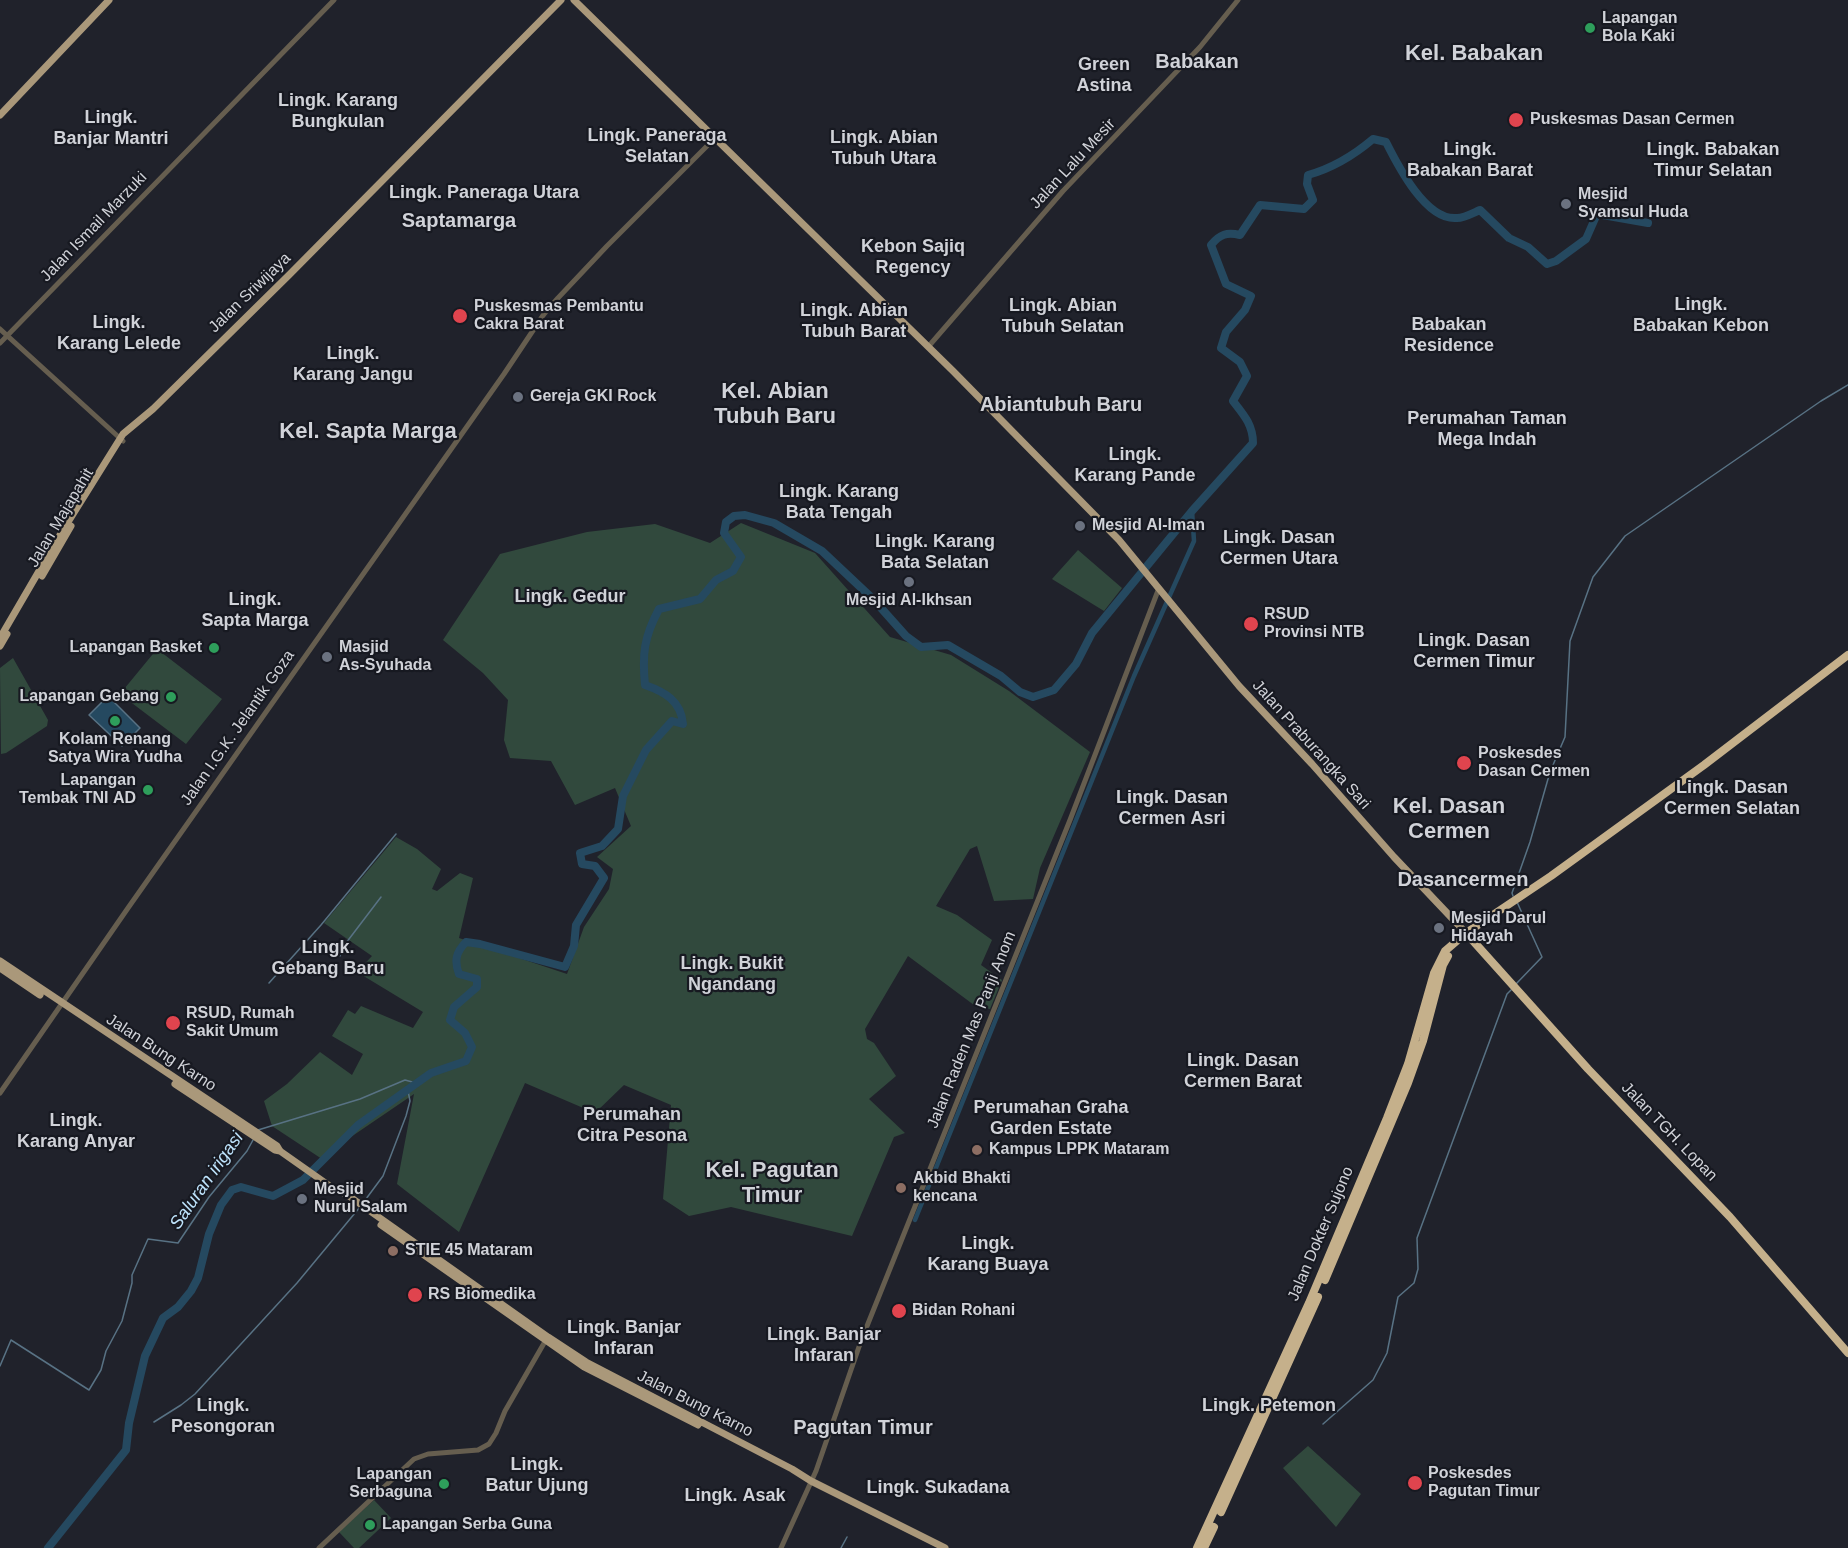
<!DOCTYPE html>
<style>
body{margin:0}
canvas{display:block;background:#20222b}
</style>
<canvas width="1848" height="1548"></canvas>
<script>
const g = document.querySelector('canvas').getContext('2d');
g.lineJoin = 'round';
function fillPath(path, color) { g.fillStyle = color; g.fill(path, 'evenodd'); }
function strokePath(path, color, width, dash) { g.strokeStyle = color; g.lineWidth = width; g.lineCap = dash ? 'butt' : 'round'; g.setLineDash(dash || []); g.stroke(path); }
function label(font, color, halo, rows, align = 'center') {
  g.font = font + ' Arial,sans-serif'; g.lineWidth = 4.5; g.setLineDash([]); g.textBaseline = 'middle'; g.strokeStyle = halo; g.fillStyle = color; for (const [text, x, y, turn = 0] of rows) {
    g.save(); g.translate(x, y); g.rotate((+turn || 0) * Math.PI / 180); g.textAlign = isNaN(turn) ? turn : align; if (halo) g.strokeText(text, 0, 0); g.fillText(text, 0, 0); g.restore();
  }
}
fillPath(new Path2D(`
 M 741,523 L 815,553 L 890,637 L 951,655 L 1009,691 L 1090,752 L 1040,868 L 1033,899 L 994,901 L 977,846 L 970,849 L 936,906 L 957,915 L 992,940 L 981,965 L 1002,980 L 990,1009 L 974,1005 L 908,956 L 865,1029 L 867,1039 L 874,1043 L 896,1076 L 869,1099 L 905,1133 L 894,1137 L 852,1236 L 731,1207 L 689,1216 L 663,1199 L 671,1105 L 624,1085 L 595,1113 L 525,1083 L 459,1232 L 397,1184 L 414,1094 L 345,1141 L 325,1161 L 272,1126 L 264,1101 L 287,1084 L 320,1052 L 352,1075 L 363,1054 L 332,1036 L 348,1010 L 355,1014 L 361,1006 L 413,1028 L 423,1012 L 357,972 L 372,956 L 324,923 L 396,837 L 417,849 L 441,869 L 432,889 L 437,891 L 460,873 L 473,878 L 459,938 L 567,974 L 584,927 L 609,889 L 613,869 L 597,857 L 631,826 L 615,788 L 575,805 L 551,761 L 510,758 L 504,740 L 508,700 L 483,673 L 443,640 L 500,554 L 587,532 L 655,524 L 710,543 Z
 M 1078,550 L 1122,588 L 1104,611 L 1052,579 Z
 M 157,649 L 222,699 L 186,744 L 120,694 Z
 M 13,658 L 48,720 L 47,726 L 6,753 L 1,754 L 0,668 Z
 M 1308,1446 L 1361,1494 L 1336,1527 L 1283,1468 Z
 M 374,1500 L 391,1518 L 359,1548 L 354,1548 L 339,1532 Z`), '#31493d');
const water = new Path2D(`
 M 108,696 L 140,728 L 122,746 L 89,715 Z`);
fillPath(water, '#254960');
strokePath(water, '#587284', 1.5);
strokePath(new Path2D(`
 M 1513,896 L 1512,893 L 1530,842 L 1550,772 L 1565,737 L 1570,641 L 1593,577 L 1625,536 L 1821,401 L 1848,385
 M 340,956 L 346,943 L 381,897
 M 269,983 L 321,925 L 396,834
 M 1516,984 L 1542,957 L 1517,902
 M 258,1130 L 360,1099 L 405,1080 L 416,1083
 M 363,1203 L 383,1176 L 406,1116 L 410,1101 L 408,1091
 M 0,1366 L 11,1340 L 89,1390 L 101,1370 L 106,1351 L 122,1321 L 132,1283 L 132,1275 L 148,1239 L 178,1243 L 209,1197 L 247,1151 L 253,1140
 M 154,1422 L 181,1405 L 195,1394 L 297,1283 L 360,1207
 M 1323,1424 L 1373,1380 L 1387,1353 L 1398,1297 L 1414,1283 L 1418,1269 L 1417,1238 L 1507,994 L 1511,990
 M 841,1548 L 847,1537`), '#587284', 1.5);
strokePath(new Path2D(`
 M 915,1220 L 1134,676 L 1194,541 L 1192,511`), '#254960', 4.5);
strokePath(new Path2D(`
 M 48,1548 L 126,1450 L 129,1423 L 145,1356 L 163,1318 L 178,1307 L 191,1291 L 198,1278 L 209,1234 L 221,1205 L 232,1190 L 241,1187 L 273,1196 L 303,1180 L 358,1125 L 431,1073 L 466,1061 L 472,1047 L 465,1033 L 450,1020 L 454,1007 L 477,987 L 477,979 L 459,974 C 454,961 456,952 466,942 L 480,944 L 565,967 L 574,946 L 576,925 L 604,878 L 595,866 L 582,864 L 580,853 L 602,846 L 618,829 L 623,796 L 646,750 L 672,721 L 683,724 C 681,701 665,692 645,685 C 642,654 644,637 659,609 L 700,599 L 716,580 L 733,571 L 741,557 L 724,533 L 726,522 L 734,516 L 745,515 L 774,523 L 822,551 L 873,599 L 906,636 L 921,647 L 948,645 L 1001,676 L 1020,692 L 1033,697 L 1054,690 L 1076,664 L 1092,633 L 1192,511 L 1253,443 C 1253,425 1244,415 1233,401 L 1247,376 L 1240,362 L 1221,348 L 1226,332 L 1245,310 L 1251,296 L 1226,284 L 1211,245 C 1220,234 1227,232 1240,235 L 1260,205 L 1304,209 L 1313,200 L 1307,184 L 1308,175 C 1333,168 1353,156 1373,139 L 1386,142 C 1398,166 1426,221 1457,218 C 1464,218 1473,213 1480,210 L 1509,238 L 1528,247 L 1547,264 L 1556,261 L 1586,239 L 1597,214 L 1648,223`), '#254960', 8);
strokePath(new Path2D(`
 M 0,329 L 123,441
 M 0,343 L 334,0
 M 928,347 L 1063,191 L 1200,47 L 1238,0
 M 0,1093 L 128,908 L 504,374 L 544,314 L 558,298 L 607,246 L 715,138
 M 319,1548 L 414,1459 L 428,1454 L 478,1450 L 489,1444 L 496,1433 L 505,1411 L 547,1338
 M 781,1548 L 816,1471 L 861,1341 L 1070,820 L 1159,588`), '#665e4f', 5);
strokePath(new Path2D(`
 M 574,0 L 953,371 L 1119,540 L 1239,686 L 1312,764 L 1394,857 L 1466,933
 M 0,115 L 109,0
 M 42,576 L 71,526
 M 0,638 L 60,535 L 123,434 L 153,409 L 289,275 L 561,0
 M 0,646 L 7,634
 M 0,961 L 277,1146 L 280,1151 L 334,1189 L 346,1194 L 548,1337 L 586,1362 L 792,1469 L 811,1481 L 945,1548
 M 0,968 L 40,995
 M 175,1084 L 275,1150 L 280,1151
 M 381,1225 L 584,1367 L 698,1425`), '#aa987a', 7);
strokePath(new Path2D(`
 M 1466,933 L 1588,1069 L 1730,1217 L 1848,1353
 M 1325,1280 L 1408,1083 L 1423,1041 L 1443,965 L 1448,956
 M 1221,1512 L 1318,1297
 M 1197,1548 L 1309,1303 L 1387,1118 L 1408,1064 L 1434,973 L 1445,951 L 1466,933 L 1551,876 L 1704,765 L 1848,655
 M 1204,1548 L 1214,1527`), '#c5b08b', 8);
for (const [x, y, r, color] of [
 [1590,28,6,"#2e9e5b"],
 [1516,120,8,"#e0444e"],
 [1566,204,6,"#6b7280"],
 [460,316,8,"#e0444e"],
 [518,397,6,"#6b7280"],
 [1080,526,6,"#6b7280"],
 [909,582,6,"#6b7280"],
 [1251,624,8,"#e0444e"],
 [214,648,6,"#2e9e5b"],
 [327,657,6,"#6b7280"],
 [171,697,6,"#2e9e5b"],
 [115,721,6,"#2e9e5b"],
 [1464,763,8,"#e0444e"],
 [148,790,6,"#2e9e5b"],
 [1439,928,6,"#6b7280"],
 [173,1023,8,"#e0444e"],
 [977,1150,6,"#8d6e63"],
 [901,1188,6,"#8d6e63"],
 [302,1199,6,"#6b7280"],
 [393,1251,6,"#8d6e63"],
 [415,1295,8,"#e0444e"],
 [899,1311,8,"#e0444e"],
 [1415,1483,8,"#e0444e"],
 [444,1484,6,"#2e9e5b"],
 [370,1525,6,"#2e9e5b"]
]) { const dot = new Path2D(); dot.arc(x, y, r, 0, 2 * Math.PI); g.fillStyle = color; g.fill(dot); strokePath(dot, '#171921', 2); }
label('bold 16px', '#d0d2d8', '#171921', [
 ["Lapangan",1602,19],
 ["Bola Kaki",1602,37],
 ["Puskesmas Dasan Cermen",1530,120],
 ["Mesjid",1578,195],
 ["Syamsul Huda",1578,213],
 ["Puskesmas Pembantu",474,307],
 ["Cakra Barat",474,325],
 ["Gereja GKI Rock",530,397],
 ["Mesjid Al-Iman",1092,526],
 ["Mesjid Al-Ikhsan",909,601,"center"],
 ["RSUD",1264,615],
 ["Provinsi NTB",1264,633],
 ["Lapangan Basket",202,648,"right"],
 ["Masjid",339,648],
 ["As-Syuhada",339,666],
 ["Lapangan Gebang",159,697,"right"],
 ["Kolam Renang",115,740,"center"],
 ["Satya Wira Yudha",115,758,"center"],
 ["Poskesdes",1478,754],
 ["Dasan Cermen",1478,772],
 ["Lapangan",136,781,"right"],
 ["Tembak TNI AD",136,799,"right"],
 ["Mesjid Darul",1451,919],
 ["Hidayah",1451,937],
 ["RSUD, Rumah",186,1014],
 ["Sakit Umum",186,1032],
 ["Kampus LPPK Mataram",989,1150],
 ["Akbid Bhakti",913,1179],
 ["kencana",913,1197],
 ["Mesjid",314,1190],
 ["Nurul Salam",314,1208],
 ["STIE 45 Mataram",405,1251],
 ["RS Biomedika",428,1295],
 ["Bidan Rohani",912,1311],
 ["Poskesdes",1428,1474],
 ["Pagutan Timur",1428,1492],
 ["Lapangan",432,1475,"right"],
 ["Serbaguna",432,1493,"right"],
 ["Lapangan Serba Guna",382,1525]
], 'left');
label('16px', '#d0d2d8', '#171921', [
 ["Jalan Lalu Mesir",1073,164,-47],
 ["Jalan Ismail Marzuki",94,227,-46],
 ["Jalan Sriwijaya",250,293,-44],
 ["Jalan Majapahit",61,518,-59],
 ["Jalan I.G.K. Jelantik Goza",238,728,-55],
 ["Jalan Praburangka Sari",1311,745,48],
 ["Jalan Raden Mas Panji Anom",972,1030,-68],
 ["Jalan Bung Karno",161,1053,33],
 ["Jalan TGH. Lopan",1669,1132,46],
 ["Jalan Dokter Sujono",1321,1234,-67],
 ["Jalan Bung Karno",695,1404,27]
]);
label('bold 18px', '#d0d2d8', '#171921', [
 ["Green",1104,65],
 ["Astina",1104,86],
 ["Lingk. Karang",338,101],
 ["Bungkulan",338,122],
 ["Lingk.",111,118],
 ["Banjar Mantri",111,139],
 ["Lingk. Paneraga",657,136],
 ["Selatan",657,157],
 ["Lingk. Abian",884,138],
 ["Tubuh Utara",884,159],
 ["Lingk.",1470,150],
 ["Babakan Barat",1470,171],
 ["Lingk. Babakan",1713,150],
 ["Timur Selatan",1713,171],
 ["Lingk. Paneraga Utara",484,193],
 ["Kebon Sajiq",913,247],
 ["Regency",913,268],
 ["Lingk.",1701,305],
 ["Babakan Kebon",1701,326],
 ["Lingk. Abian",1063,306],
 ["Tubuh Selatan",1063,327],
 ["Lingk. Abian",854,311],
 ["Tubuh Barat",854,332],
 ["Lingk.",119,323],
 ["Karang Lelede",119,344],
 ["Babakan",1449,325],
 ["Residence",1449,346],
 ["Lingk.",353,354],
 ["Karang Jangu",353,375],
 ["Perumahan Taman",1487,419],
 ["Mega Indah",1487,440],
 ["Lingk.",1135,455],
 ["Karang Pande",1135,476],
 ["Lingk. Karang",839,492],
 ["Bata Tengah",839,513],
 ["Lingk. Dasan",1279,538],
 ["Cermen Utara",1279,559],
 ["Lingk. Karang",935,542],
 ["Bata Selatan",935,563],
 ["Lingk. Gedur",570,597],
 ["Lingk.",255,600],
 ["Sapta Marga",255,621],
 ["Lingk. Dasan",1474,641],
 ["Cermen Timur",1474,662],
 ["Lingk. Dasan",1732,788],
 ["Cermen Selatan",1732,809],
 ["Lingk. Dasan",1172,798],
 ["Cermen Asri",1172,819],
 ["Lingk.",328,948],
 ["Gebang Baru",328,969],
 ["Lingk. Bukit",732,964],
 ["Ngandang",732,985],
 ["Lingk. Dasan",1243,1061],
 ["Cermen Barat",1243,1082],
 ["Perumahan Graha",1051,1108],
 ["Garden Estate",1051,1129],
 ["Perumahan",632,1115],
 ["Citra Pesona",632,1136],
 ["Lingk.",76,1121],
 ["Karang Anyar",76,1142],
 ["Lingk.",988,1244],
 ["Karang Buaya",988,1265],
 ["Lingk. Banjar",624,1328],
 ["Infaran",624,1349],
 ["Lingk. Banjar",824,1335],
 ["Infaran",824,1356],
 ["Lingk.",223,1406],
 ["Pesongoran",223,1427],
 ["Lingk. Petemon",1269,1406],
 ["Lingk.",537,1465],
 ["Batur Ujung",537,1486],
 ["Lingk. Sukadana",938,1488],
 ["Lingk. Asak",735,1496]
]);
label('italic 18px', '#bee3fc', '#171921', [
 ["Saluran irigasi",207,1181,-55]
]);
label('bold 20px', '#d0d2d8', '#171921', [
 ["Babakan",1197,62],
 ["Saptamarga",459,221],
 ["Abiantubuh Baru",1061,405],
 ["Dasancermen",1463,880],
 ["Pagutan Timur",863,1428]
]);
label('bold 22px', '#d0d2d8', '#171921', [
 ["Kel. Babakan",1474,54],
 ["Kel. Abian",775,392],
 ["Tubuh Baru",775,417],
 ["Kel. Sapta Marga",368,432],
 ["Kel. Dasan",1449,807],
 ["Cermen",1449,832],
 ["Kel. Pagutan",772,1171],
 ["Timur",772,1196]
]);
</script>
